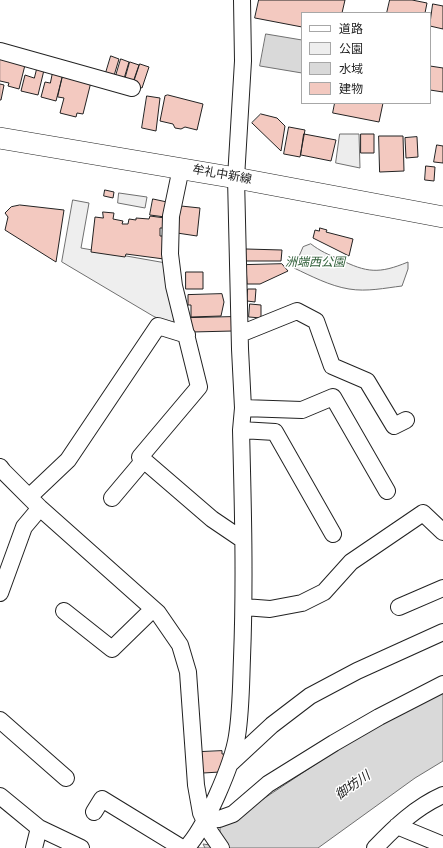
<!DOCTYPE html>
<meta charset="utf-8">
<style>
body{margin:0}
#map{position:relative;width:443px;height:848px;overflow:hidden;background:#fff;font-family:"Source Serif 4","Noto Sans JP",serif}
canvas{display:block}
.legend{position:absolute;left:301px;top:12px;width:130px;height:92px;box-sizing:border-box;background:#fff;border:1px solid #a7a7a7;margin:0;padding:5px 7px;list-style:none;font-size:12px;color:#222}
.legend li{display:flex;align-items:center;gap:8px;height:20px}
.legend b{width:20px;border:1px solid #a7a7a7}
</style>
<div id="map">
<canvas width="443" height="848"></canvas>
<ul class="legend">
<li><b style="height:5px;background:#fff"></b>道路</li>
<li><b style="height:11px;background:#eee"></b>公園</li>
<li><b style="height:11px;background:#d9d9d9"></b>水域</li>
<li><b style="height:11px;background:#f3c9c0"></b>建物</li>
</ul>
</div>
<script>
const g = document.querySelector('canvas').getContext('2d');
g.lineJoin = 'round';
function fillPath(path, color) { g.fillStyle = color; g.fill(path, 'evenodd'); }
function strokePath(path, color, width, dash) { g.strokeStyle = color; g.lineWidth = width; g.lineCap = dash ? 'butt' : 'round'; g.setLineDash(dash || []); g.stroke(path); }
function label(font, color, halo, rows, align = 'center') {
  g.font = font + ' "Source Serif 4","Noto Sans JP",serif'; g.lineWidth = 3; g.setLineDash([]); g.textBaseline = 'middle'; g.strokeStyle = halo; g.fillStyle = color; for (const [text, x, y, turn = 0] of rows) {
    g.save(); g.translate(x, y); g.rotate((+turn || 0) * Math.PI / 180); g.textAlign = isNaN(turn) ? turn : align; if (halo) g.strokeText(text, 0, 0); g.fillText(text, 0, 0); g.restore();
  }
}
const green = new Path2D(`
 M 73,200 L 89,203 L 81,248 L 166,263 L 179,325 L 172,325 L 153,316 L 62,262 Z
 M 311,244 C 320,251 329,255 339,259 C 367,273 379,274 408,262 L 408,269 L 402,286 C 385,288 367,292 349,289 C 330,286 311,276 294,268 L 303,247 Z`);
fillPath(green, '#eee');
strokePath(green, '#6f6f6f', 1);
const parking = new Path2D(`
 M 340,134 L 359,134 L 360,168 L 336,163 Z
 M 119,193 L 147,197 L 145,208 L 118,203 Z`);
fillPath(parking, '#ededed');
strokePath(parking, '#6f6f6f', 1);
const water = new Path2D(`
 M 266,34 L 302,40 L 302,73 L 260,66 Z
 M 443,688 L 443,761 L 415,778 L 318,848 L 195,848 L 221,827 L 343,746 Z`);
fillPath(water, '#d9d9d9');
strokePath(water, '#6f6f6f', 1);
const pier = new Path2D(`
 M 220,825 L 220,833 L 229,848 L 211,848 L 210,845 L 203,844 L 205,848 L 199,848 L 197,845 Z`);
fillPath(pier, '#fff');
strokePath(pier, '#6f6f6f', 1);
const building = new Path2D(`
 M 259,0 L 345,0 L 342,13 L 302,13 L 302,27 L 255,18 Z
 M 390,0 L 412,0 L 427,3 L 425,13 L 387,13 Z
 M 433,4 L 443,6 L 443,29 L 430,26 Z
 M 111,56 L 119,59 L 113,79 L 105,76 Z
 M 0,59 L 25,65 L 19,89 L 8,86 L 9,83 L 0,81 Z
 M 121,59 L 129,62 L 123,82 L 115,79 Z
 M 130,62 L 139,65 L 132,85 L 124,83 Z
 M 140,64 L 149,67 L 142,88 L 133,85 Z
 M 430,66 L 443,68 L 443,92 L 430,90 Z
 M 37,69 L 44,70 L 38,95 L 21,91 L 25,75 L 34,78 Z
 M 53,72 L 63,74 L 56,101 L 41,97 L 45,82 L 50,83 Z
 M 63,75 L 91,82 L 83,114 L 77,113 L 76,117 L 60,113 L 64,98 L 58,97 Z
 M 0,84 L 4,85 L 1,100 L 0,100 Z
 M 168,95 L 203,104 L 197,130 L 185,127 L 181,129 L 175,128 L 173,124 L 160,121 L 165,96 Z
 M 147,96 L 160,98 L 156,131 L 142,128 Z
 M 335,103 L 383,103 L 379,122 L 333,113 Z
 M 261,114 L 277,118 L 285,126 L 281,151 L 252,123 Z
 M 289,127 L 305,130 L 300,157 L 284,154 Z
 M 304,134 L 336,140 L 331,161 L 301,155 Z
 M 361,134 L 374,134 L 374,153 L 361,153 Z
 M 379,136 L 403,136 L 404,171 L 380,172 Z
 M 417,137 L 418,157 L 406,158 L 405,138 Z
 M 437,145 L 443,146 L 443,163 L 434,162 Z
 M 426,166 L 435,167 L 434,181 L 425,180 Z
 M 105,190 L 114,192 L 113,198 L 104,196 Z
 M 153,199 L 167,202 L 165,217 L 150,215 Z
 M 20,205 L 64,210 L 56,262 L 5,230 L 8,217 L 5,213 L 11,207 Z
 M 181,206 L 200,208 L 197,236 L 177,233 Z
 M 103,212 L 114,213 L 113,219 L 123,221 L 122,224 L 128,224 L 129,219 L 136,220 L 136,218 L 149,219 L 150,216 L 165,218 L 165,228 L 160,228 L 160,236 L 166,236 L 164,259 L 126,254 L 125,257 L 91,252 L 95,217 L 103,218 Z
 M 320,228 L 327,230 L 326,232 L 353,239 L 349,256 L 313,238 L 315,230 L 319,231 Z
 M 246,249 L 282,250 L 281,261 L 246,261 Z
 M 282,264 L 288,271 L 260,284 L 247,284 L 246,265 Z
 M 186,272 L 203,272 L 203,289 L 186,289 Z
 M 248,289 L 256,289 L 255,302 L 247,301 Z
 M 222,294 L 224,302 L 221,316 L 191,317 L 191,305 L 188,305 L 188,295 Z
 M 250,304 L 261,305 L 261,318 L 249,317 Z
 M 232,317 L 233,331 L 192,332 L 189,318 Z
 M 222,751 L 222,754 L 226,754 L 220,772 L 203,773 L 200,752 Z`);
fillPath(building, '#f3c9c0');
strokePath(building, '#222', 1);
const minor = new Path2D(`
 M 0,51 L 132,88
 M 181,168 L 171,216 L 170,254 L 174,286 L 199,387 L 140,457 L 212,519 L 243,540
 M 240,334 L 297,311 L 316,321 L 332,366 L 367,381 L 394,426 L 406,420
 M 243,408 L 302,410 L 333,397 L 387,491
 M 241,430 L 275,432 L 333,534
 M 0,467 L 3,471 L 40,508 L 158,613 L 180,645 L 188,672 L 196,785 L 201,813 L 210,832 L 221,848
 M 29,497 L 68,460 L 158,326 L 187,335
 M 112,498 L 144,460
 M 0,593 L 24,527 L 40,508
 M 244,607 L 270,609 L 302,603 L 324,592 L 351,562 L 423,513 L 443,532
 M 399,607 L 443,588
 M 64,611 L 112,649 L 153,609
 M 0,720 L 66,778
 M 230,764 L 272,725 L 310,696 L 357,671 L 443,632
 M 0,796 L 39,828 L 34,848
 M 94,812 L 102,799 L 182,848
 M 204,820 L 219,819 L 233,814 L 268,784 L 334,743 L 379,717 L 443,684
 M 397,826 L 443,845
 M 39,828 L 81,848
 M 186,848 C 205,829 233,763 237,736 C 241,711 241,684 242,658 C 245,582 243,506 241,430 L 243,408 L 240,349 L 236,178 L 243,61 L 242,0
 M 375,848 C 395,827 416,807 443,795`);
const major = new Path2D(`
 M 0,138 L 236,178 L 443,217`);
strokePath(minor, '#222', 18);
strokePath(major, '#222', 22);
strokePath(minor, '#fff', 16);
strokePath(major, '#fff', 21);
label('12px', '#222', '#fff', [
 ["牟礼中新線",222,175,10]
]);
label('italic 12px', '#2f5e38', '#fff', [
 ["洲端西公園",315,263]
]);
label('italic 13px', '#222', '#fff', [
 ["御坊川",353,786,-35]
]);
</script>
